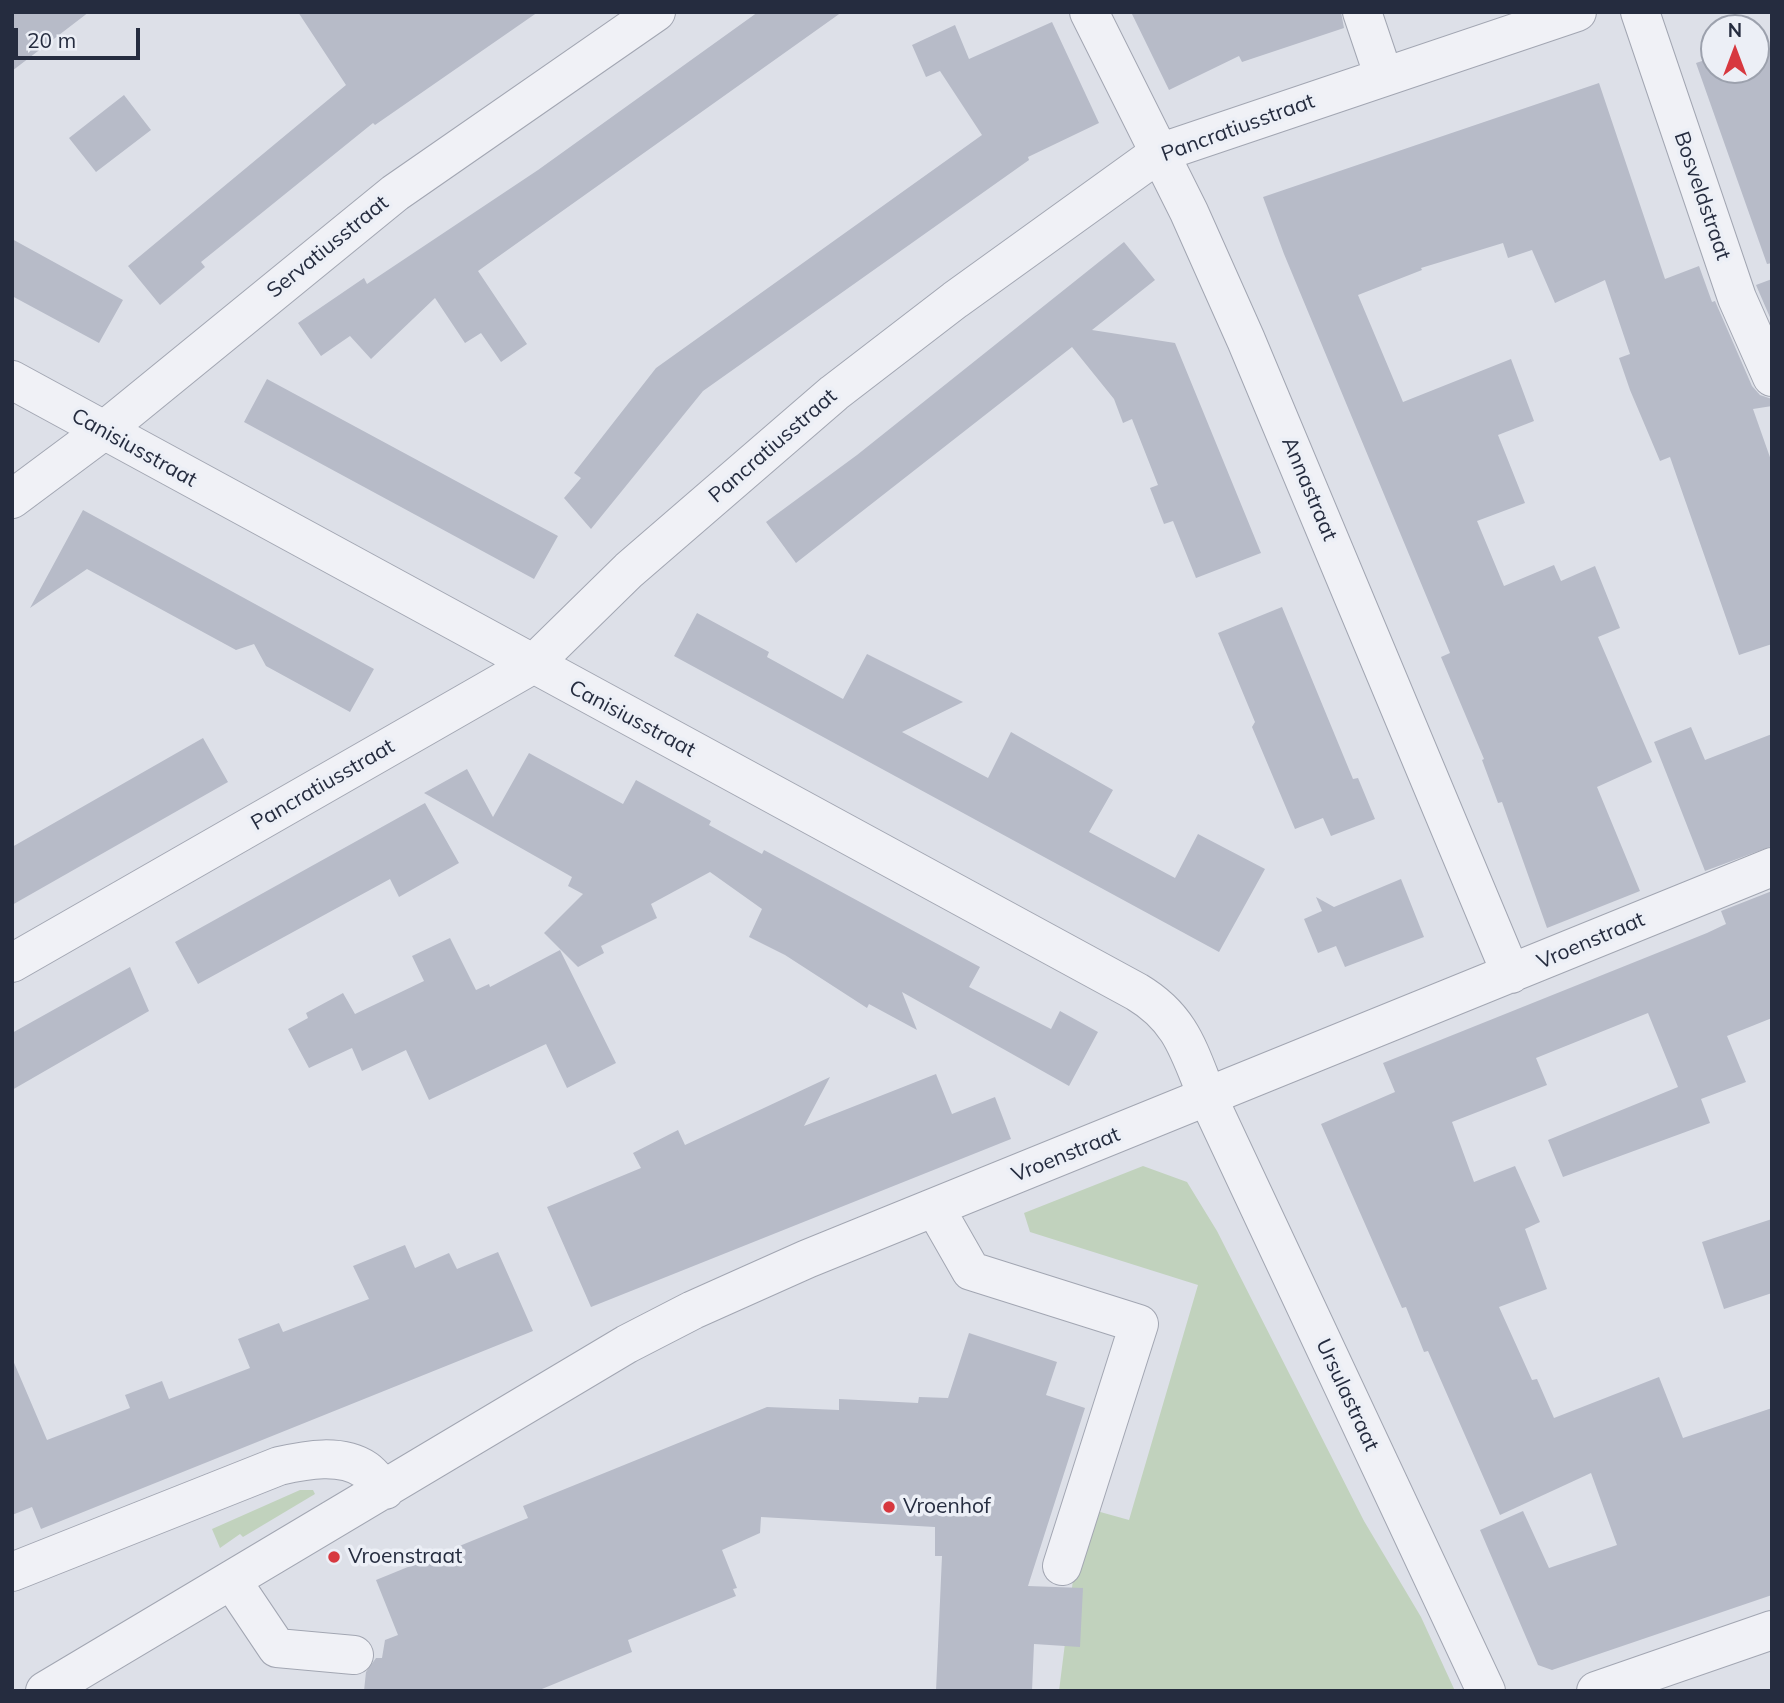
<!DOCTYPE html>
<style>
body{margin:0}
#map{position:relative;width:1784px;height:1703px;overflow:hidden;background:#dde0e8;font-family:Mulish,sans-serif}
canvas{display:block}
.frame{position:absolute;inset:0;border:14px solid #252c3f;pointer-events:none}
.north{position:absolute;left:1700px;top:14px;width:70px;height:70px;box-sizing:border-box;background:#eceff6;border:2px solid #9ca1ad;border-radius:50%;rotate:0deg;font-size:19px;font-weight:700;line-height:28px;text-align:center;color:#252c3f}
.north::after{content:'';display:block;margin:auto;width:24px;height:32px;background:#d7383f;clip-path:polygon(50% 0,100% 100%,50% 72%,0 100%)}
.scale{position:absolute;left:14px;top:28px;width:126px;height:32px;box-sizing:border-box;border:4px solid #252c3f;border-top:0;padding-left:9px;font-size:21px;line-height:24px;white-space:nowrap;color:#252c3f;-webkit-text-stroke:5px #eceff6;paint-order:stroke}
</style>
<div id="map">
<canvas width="1784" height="1703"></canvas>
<div class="frame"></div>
<div class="north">N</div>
<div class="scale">20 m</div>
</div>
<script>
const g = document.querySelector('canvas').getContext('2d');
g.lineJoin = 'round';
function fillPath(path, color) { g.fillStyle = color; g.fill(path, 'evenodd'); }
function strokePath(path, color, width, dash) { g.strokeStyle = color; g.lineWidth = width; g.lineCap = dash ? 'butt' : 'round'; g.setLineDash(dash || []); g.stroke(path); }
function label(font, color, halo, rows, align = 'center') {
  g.font = font + ' Mulish,sans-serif'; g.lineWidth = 7; g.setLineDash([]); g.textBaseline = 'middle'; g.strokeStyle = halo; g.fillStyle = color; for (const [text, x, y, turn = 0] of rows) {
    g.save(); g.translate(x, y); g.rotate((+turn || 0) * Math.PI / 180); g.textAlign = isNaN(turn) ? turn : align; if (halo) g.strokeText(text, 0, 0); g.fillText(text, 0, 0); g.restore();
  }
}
fillPath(new Path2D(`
 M 1143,1166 L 1187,1182 L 1217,1231 L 1364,1521 L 1421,1617 L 1455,1691 L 1059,1691 L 1077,1548 L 1086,1508 L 1129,1520 L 1198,1285 L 1030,1232 L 1024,1213 Z
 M 300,1490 L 313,1490 L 315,1494 L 243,1537 L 240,1534 L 220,1548 L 212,1529 Z`), '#c1d2bd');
fillPath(new Path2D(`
 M 12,12 L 89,12 L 12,71 Z
 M 298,12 L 538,12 L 375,125 L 373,123 L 201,262 L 205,267 L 160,305 L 128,266 L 346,85 Z
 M 758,12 L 842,12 L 478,271 L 527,344 L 501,362 L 481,333 L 465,343 L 435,298 L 371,359 L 350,336 L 321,356 L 298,323 L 364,278 L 367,284 L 538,170 Z
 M 1131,12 L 1341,12 L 1344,28 L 1242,62 L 1239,56 L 1169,90 Z
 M 1052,22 L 1099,123 L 1028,157 L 1029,160 L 703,391 L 591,529 L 564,498 L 581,478 L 574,473 L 656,368 L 982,135 L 940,71 L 926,77 L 912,45 L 955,25 L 969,59 Z
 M 1766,40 L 1772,58 L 1772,263 L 1767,264 L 1696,63 L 1714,57 L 1714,70 L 1756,70 L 1756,44 Z
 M 1599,83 L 1665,279 L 1699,266 L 1712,302 L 1715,301 L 1752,386 L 1760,395 L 1772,399 L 1772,406 L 1753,409 L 1772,463 L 1772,644 L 1739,655 L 1670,457 L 1660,461 L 1630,390 L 1619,358 L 1630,354 L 1605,280 L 1555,303 L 1532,250 L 1508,258 L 1503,243 L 1421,268 L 1422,270 L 1358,295 L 1403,402 L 1511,359 L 1534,421 L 1498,435 L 1525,503 L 1477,521 L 1504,586 L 1554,565 L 1561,581 L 1595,566 L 1620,628 L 1598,637 L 1652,762 L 1597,787 L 1640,891 L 1547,928 L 1502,802 L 1498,803 L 1482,760 L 1484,759 L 1441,657 L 1450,653 L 1284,254 L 1263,197 Z
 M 124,95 L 151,130 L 96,172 L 69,138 Z
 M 12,239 L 123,300 L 99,343 L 12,296 Z
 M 1124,242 L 1155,280 L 1092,330 L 1175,343 L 1261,553 L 1196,578 L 1173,521 L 1164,524 L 1150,488 L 1158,485 L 1132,419 L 1123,423 L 1114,399 L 1072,347 L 796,563 L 766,522 L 857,455 Z
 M 1772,279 L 1772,322 L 1756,285 Z
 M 267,379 L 558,536 L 534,579 L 244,422 Z
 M 83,510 L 374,669 L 350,712 L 266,666 L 254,644 L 236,650 L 87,569 L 30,608 Z
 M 1282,607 L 1353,779 L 1358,778 L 1375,819 L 1331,836 L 1323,818 L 1295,829 L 1252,727 L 1255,722 L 1218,633 Z
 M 697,613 L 769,652 L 767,657 L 843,699 L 867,654 L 963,702 L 902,732 L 988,778 L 1011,732 L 1113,790 L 1089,832 L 1175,878 L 1198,834 L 1265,869 L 1219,952 L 674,656 Z
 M 1691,727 L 1705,760 L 1772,734 L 1772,846 L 1705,871 L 1654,742 Z
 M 203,738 L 228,782 L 12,905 L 12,847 Z
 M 529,753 L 623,804 L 636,780 L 711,821 L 709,825 L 762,854 L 764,850 L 980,967 L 969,987 L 1051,1029 L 1060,1011 L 1098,1032 L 1069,1086 L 902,992 L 917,1030 L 869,1004 L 867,1008 L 785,955 L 749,937 L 762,909 L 710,872 L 651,904 L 657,918 L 601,946 L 604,953 L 578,967 L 544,933 L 583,894 L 568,886 L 572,877 L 424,793 L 467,769 L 493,817 Z
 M 425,803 L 459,863 L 399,897 L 390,879 L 198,984 L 175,942 Z
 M 1401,879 L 1424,937 L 1345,967 L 1336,946 L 1318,953 L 1304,919 L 1322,911 L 1316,897 L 1334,907 Z
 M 1772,891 L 1772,1018 L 1727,1036 L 1746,1082 L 1701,1099 L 1710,1123 L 1563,1177 L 1548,1140 L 1678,1087 L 1648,1013 L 1536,1058 L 1547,1085 L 1452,1122 L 1474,1182 L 1515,1166 L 1540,1222 L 1525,1229 L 1547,1289 L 1499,1307 L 1532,1380 L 1537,1379 L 1554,1418 L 1659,1377 L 1683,1438 L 1772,1408 L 1772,1595 L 1552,1670 L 1538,1665 L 1480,1530 L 1523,1511 L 1549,1568 L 1617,1545 L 1591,1473 L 1500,1515 L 1428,1351 L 1424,1352 L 1406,1307 L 1402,1308 L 1321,1124 L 1395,1092 L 1383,1063 L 1707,933 L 1726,924 L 1721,911 Z
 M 450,938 L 476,990 L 489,984 L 490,987 L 560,950 L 616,1063 L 567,1088 L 546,1044 L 429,1100 L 406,1050 L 362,1071 L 352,1048 L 309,1068 L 288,1029 L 308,1018 L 306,1013 L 343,993 L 355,1014 L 424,981 L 412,956 Z
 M 130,967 L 149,1011 L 12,1090 L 12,1033 Z
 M 936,1074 L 952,1114 L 995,1097 L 1011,1139 L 591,1307 L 547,1207 L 641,1168 L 633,1153 L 678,1130 L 685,1145 L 830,1077 L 804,1126 Z
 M 1772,1219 L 1772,1293 L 1724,1309 L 1702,1242 Z
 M 405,1245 L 415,1268 L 449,1253 L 457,1269 L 498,1252 L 533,1331 L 41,1529 L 32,1507 L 12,1515 L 12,1358 L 47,1440 L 130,1408 L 125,1395 L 162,1381 L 169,1399 L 250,1368 L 238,1339 L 279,1323 L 283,1332 L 369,1299 L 353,1266 Z
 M 969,1333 L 1057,1362 L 1046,1395 L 1085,1408 L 1028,1586 L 1083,1588 L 1080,1647 L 1034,1644 L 1032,1691 L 936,1691 L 942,1556 L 935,1556 L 935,1527 L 761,1517 L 760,1533 L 722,1550 L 737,1588 L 733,1589 L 736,1596 L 628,1640 L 632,1652 L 537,1691 L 364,1691 L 366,1672 L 376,1658 L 382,1658 L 385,1640 L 398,1635 L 376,1580 L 528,1518 L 523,1506 L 767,1407 L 839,1410 L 839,1399 L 918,1403 L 919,1397 L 948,1398 Z`), '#b7bbc8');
const minor = new Path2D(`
 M 1089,12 L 1189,212 L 1246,340 L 1511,974
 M 1362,12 L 1384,77
 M 1640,12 L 1737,298 L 1772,377
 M 12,380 L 1137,992 C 1182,1019 1189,1052 1208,1098 L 1486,1691
 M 12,499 L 102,432 L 395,193 L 656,12
 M 12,963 L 532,665 L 629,570 L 834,393 L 955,300 L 1159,153 L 1577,12
 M 935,1208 L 971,1271 L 1139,1324 L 1062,1566
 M 12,1572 L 279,1466 C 306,1460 341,1453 366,1470 C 373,1475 379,1484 385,1490
 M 232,1581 L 277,1648 L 354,1655
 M 45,1691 L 627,1344 L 693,1310 L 807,1259 L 1772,867
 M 1596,1691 L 1772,1630`);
strokePath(minor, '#a2a6b2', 40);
strokePath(minor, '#f0f1f6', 38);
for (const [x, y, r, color] of [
 [889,1507,7,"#d7383f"],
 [334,1557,7,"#d7383f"]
]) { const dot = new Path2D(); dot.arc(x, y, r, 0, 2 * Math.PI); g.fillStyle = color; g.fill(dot); strokePath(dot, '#eceff6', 2.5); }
label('21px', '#252c3f', '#eceff6', [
 ["Pancratiusstraat",1238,128,-20],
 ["Bosveldstraat",1702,196,71],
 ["Servatiusstraat",328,247,-39],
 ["Pancratiusstraat",773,446,-41],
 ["Canisiusstraat",134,448,29],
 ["Annastraat",1309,489,67],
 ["Canisiusstraat",632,719,28],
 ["Pancratiusstraat",323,785,-30],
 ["Vroenstraat",1591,941,-23],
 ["Vroenstraat",1066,1155,-22],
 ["Ursulastraat",1347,1395,65]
]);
label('21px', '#252c3f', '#eceff6', [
 ["Vroenhof",903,1507],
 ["Vroenstraat",348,1557]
], 'left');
</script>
